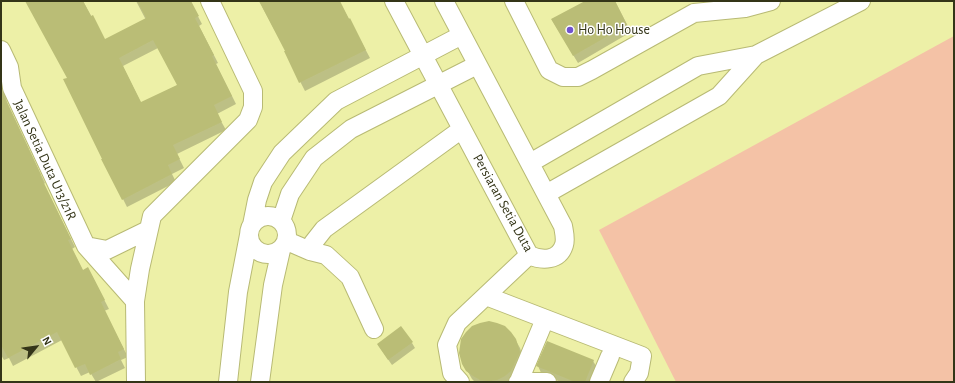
<!DOCTYPE html>
<style>
body{margin:0}
#map{position:relative;width:955px;height:383px;overflow:hidden;background:#edf0a7;font-family:"Alegreya Sans",sans-serif}
canvas{display:block}
.frame{position:absolute;inset:0;border:2px solid #343518;pointer-events:none}
.north{position:absolute;left:16px;top:327px;width:40px;height:40px;-webkit-text-stroke:3px #fff;paint-order:stroke;rotate:61deg;font-size:11px;font-weight:700;line-height:16px;text-align:center;color:#343518}
.north::after{content:'';display:block;margin:auto;width:14px;height:18px;background:#343518;clip-path:polygon(50% 0,100% 100%,50% 72%,0 100%)}
</style>
<div id="map">
<canvas width="955" height="383"></canvas>
<div class="frame"></div>
<div class="north">N</div>
</div>
<script>
const g = document.querySelector('canvas').getContext('2d');
g.lineJoin = 'round';
function fillPath(path, color) { g.fillStyle = color; g.fill(path, 'evenodd'); }
function strokePath(path, color, width, dash) { g.strokeStyle = color; g.lineWidth = width; g.lineCap = dash ? 'butt' : 'round'; g.setLineDash(dash || []); g.stroke(path); }
function label(font, color, halo, rows, align = 'center') {
  g.font = font + ' "Alegreya Sans",sans-serif'; g.lineWidth = 3; g.setLineDash([]); g.textBaseline = 'middle'; g.strokeStyle = halo; g.fillStyle = color; for (const [text, x, y, turn = 0] of rows) {
    g.save(); g.translate(x, y); g.rotate((+turn || 0) * Math.PI / 180); g.textAlign = isNaN(turn) ? turn : align; if (halo) g.strokeText(text, 0, 0); g.fillText(text, 0, 0); g.restore();
  }
}
fillPath(new Path2D(`
 M 954,36 L 954,382 L 676,382 L 599,230 Z`), '#f4c2a6');
fillPath(new Path2D(`
 M 26,1 L 83,1 L 105,41 L 146,20 L 136,1 L 190,1 L 202,24 L 199,26 L 218,63 L 216,64 L 236,104 L 217,114 L 226,130 L 177,154 L 184,168 L 172,174 L 176,182 L 127,207 L 103,159 L 68,78 ZM 158,48 L 178,85 L 141,103 L 123,66 Z
 M 259,1 L 339,1 L 354,28 L 370,58 L 305,91 L 285,52 L 286,51 Z
 M 587,1 L 615,1 L 631,32 L 578,63 L 552,20 Z
 M 1,82 L 4,88 L 7,102 L 45,183 L 44,184 L 75,247 L 72,249 L 83,271 L 92,276 L 109,309 L 104,311 L 128,357 L 121,360 L 125,368 L 96,382 L 90,372 L 81,376 L 62,340 L 13,366 L 9,358 L 4,360 L 1,355 Z
 M 515,339 L 520,348 L 524,361 L 513,382 L 475,382 L 472,379 L 463,363 Z
 M 412,343 L 415,348 L 392,365 L 378,345 Z
 M 593,361 L 598,369 L 593,382 L 561,382 L 542,375 L 538,366 Z`), '#0003');
fillPath(new Path2D(`
 M 25,1 L 83,1 L 91,16 L 93,15 L 105,39 L 146,18 L 137,1 L 191,1 L 199,16 L 195,18 L 214,55 L 212,56 L 232,96 L 214,105 L 222,122 L 173,145 L 180,159 L 168,165 L 172,174 L 122,200 L 101,159 L 102,159 L 63,79 L 67,78 ZM 153,40 L 177,85 L 141,102 L 119,58 Z
 M 259,1 L 340,1 L 349,19 L 350,18 L 366,50 L 299,83 L 284,51 L 285,51 Z
 M 585,1 L 615,1 L 627,25 L 573,56 L 551,19 Z
 M 1,85 L 2,92 L 41,175 L 40,175 L 71,239 L 68,240 L 83,270 L 88,267 L 105,300 L 101,302 L 124,349 L 118,352 L 121,359 L 90,375 L 85,364 L 75,368 L 57,332 L 8,358 L 1,345 Z
 M 489,321 L 497,323 L 505,326 L 511,332 L 516,339 L 520,352 L 511,371 L 505,376 L 497,380 L 489,381 L 480,380 L 473,376 L 466,371 L 462,364 L 459,353 L 461,339 L 466,332 L 472,326 L 480,323 Z
 M 401,326 L 413,342 L 388,360 L 377,344 Z
 M 547,341 L 594,360 L 585,382 L 575,382 L 536,366 Z`), '#babd76');
const minor = new Path2D(`
 M 394,1 L 529,255 C 542,261 559,261 564,245 C 566,239 564,232 563,226 L 444,1
 M 514,1 L 549,70 L 563,77 L 578,77 L 592,70 L 694,13 L 745,8 L 771,1
 M 1,50 L 9,67 L 12,88 L 86,246 L 135,301
 M 756,55 L 861,1
 M 530,163 L 698,66 L 756,55 L 719,96 L 546,194
 M249 235a19 19 0 1 1 38 0a19 19 0 1 1-38 0Z
 M 281,221 L 290,194 L 314,158 L 351,129 L 477,65
 M 252,225 L 257,200 L 263,182 L 282,153 L 336,101 L 462,35
 M 287,241 L 310,251 L 326,255 L 350,277 L 374,329
 M 86,246 L 107,250 L 148,230
 M 310,251 L 313,243 L 324,229 L 462,129
 M 486,296 L 642,356 L 639,373 L 633,382
 M 519,381 L 545,319
 M 136,382 L 135,301 L 140,269 L 152,216 L 248,120 L 253,107 L 253,91 L 210,1
 M 228,382 L 238,292 L 249,235
 M 260,382 L 273,285 L 281,250
 M 460,382 L 452,373 L 447,345 L 457,323 L 529,255
 M 518,382 L 547,382
 M 599,382 L 610,356`);
strokePath(minor, '#b8ba74', 20);
strokePath(minor, '#fff', 18);
for (const [x, y, r, color] of [
 [570,30,4,"#7154cd"]
]) { const dot = new Path2D(); dot.arc(x, y, r, 0, 2 * Math.PI); g.fillStyle = color; g.fill(dot); strokePath(dot, '#fff', 1.5); }
label('14px', '#343518', '#fff', [
 ["Ho Ho House",578,30]
], 'left');
label('14px', '#343518', '#fff', [
 ["Jalan Setia Duta U13/21R",45,160,65],
 ["Persiaran Setia Duta",503,203,61]
]);
</script>
